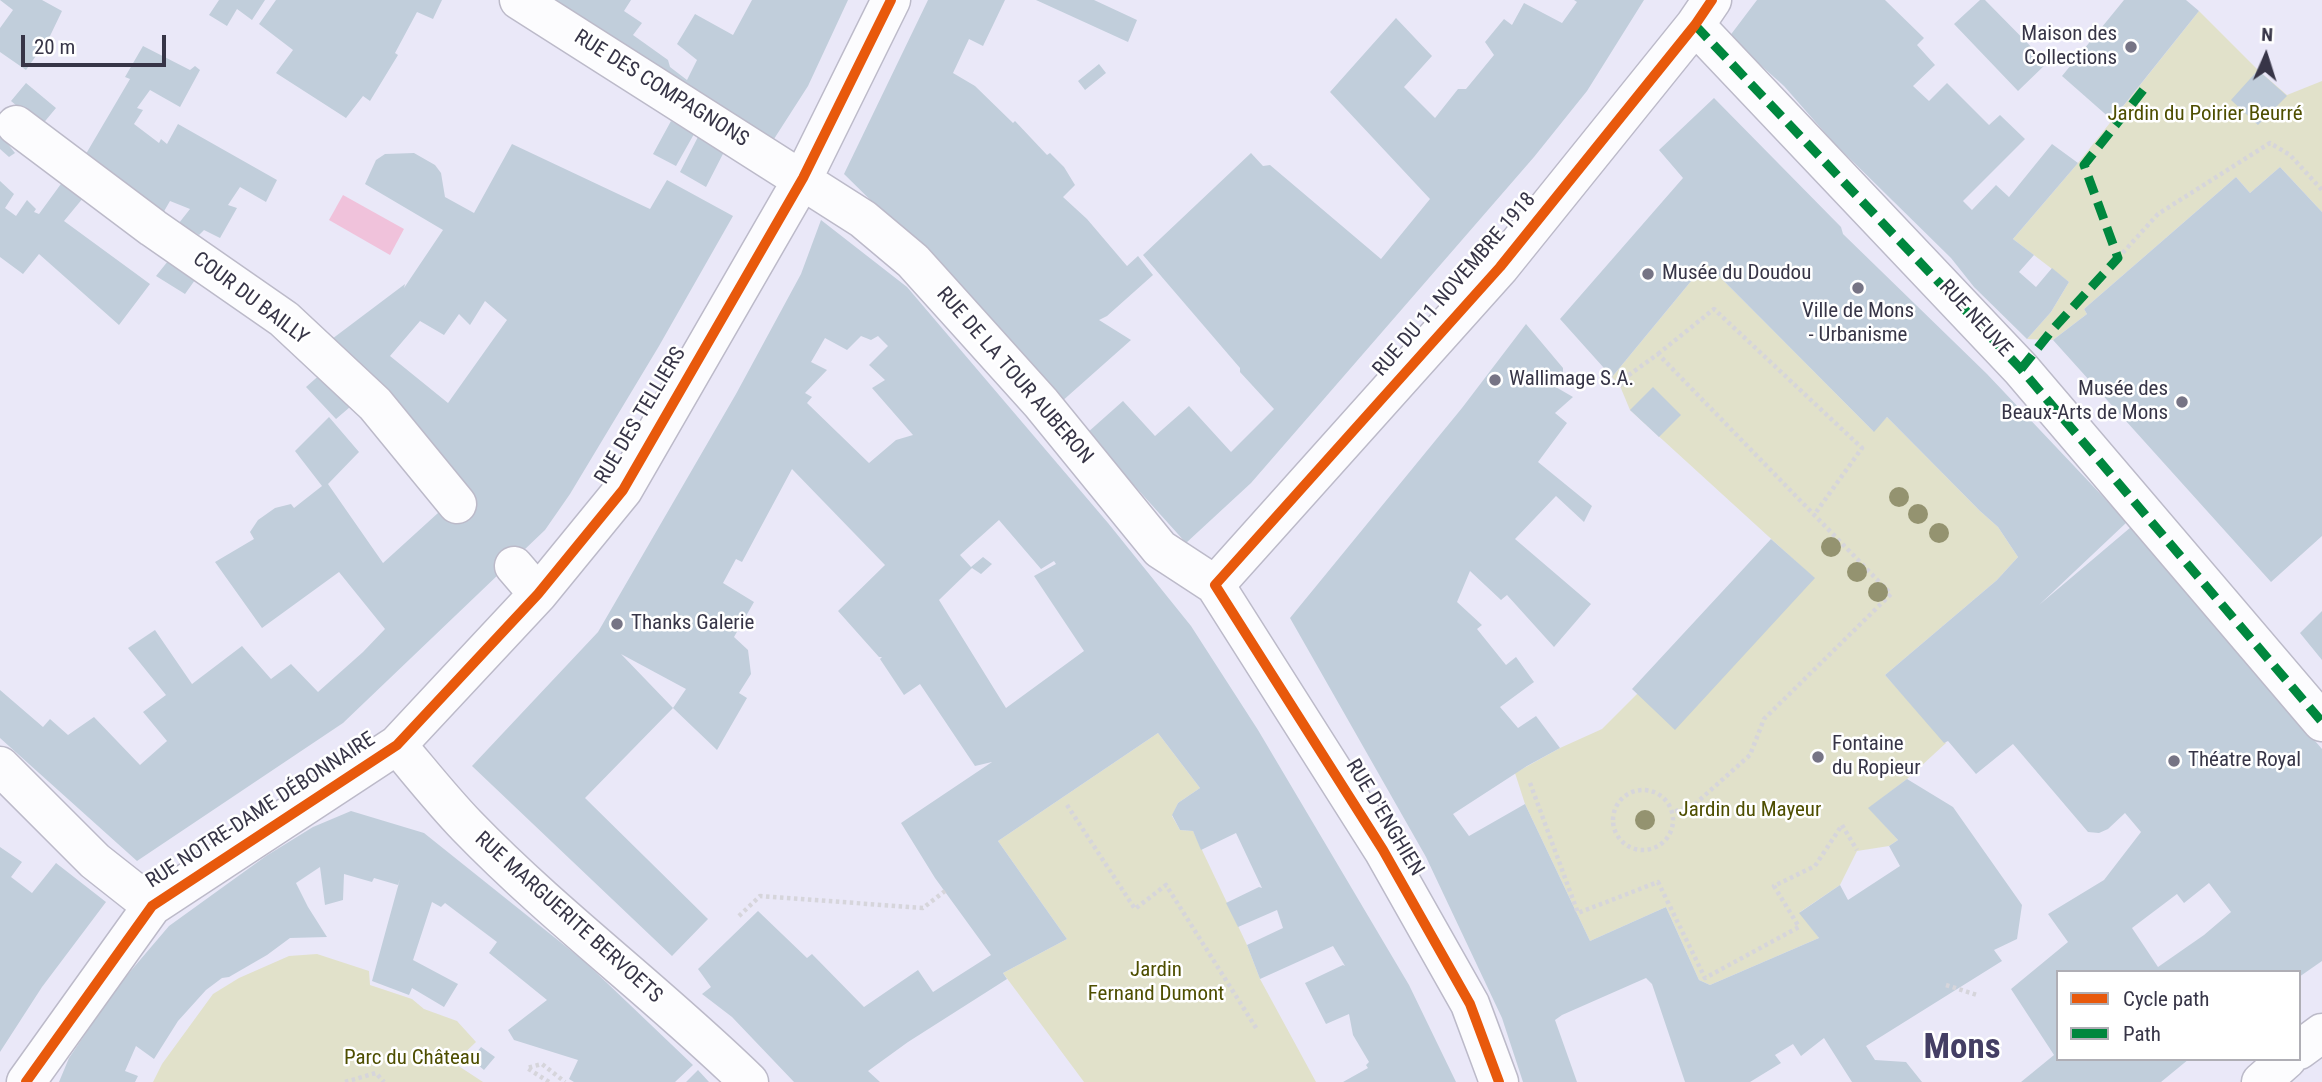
<!DOCTYPE html>
<meta charset="utf-8">
<style>
body{margin:0}
#map{position:relative;width:2322px;height:1082px;overflow:hidden;background:#eae8f8;font-family:"Roboto Condensed",sans-serif}
canvas{display:block}
.legend{position:absolute;left:2056px;top:970px;width:245px;height:91px;box-sizing:border-box;background:#fff;border:2px solid #afaeb5;margin:0;padding:9px 12px;list-style:none;font-size:21px;color:#373547}
.legend li{display:flex;align-items:center;gap:14px;height:35px}
.legend b{width:35px;border:2px solid #afaeb5}
.north{position:absolute;left:2231px;top:21px;width:70px;height:70px;-webkit-text-stroke:5px #fff;paint-order:stroke;rotate:3deg;font-size:19px;font-weight:700;line-height:28px;text-align:center;color:#373547}
.north::after{content:'';display:block;margin:auto;width:24px;height:32px;background:#373547;clip-path:polygon(50% 0,100% 100%,50% 72%,0 100%)}
.scale{position:absolute;left:21px;top:35px;width:145px;height:32px;box-sizing:border-box;border:4px solid #373547;border-top:0;padding-left:9px;font-size:21px;line-height:24px;white-space:nowrap;color:#373547;-webkit-text-stroke:5px #fff;paint-order:stroke}
</style>
<div id="map">
<canvas width="2322" height="1082"></canvas>
<ul class="legend">
<li><b style="height:9px;background:#e8590c"></b>Cycle path</li>
<li><b style="height:9px;background:#00873e"></b>Path</li>
</ul>
<div class="north">N</div>
<div class="scale">20 m</div>
</div>
<script>
const g = document.querySelector('canvas').getContext('2d');
g.lineJoin = 'round';
function fillPath(path, color) { g.fillStyle = color; g.fill(path, 'evenodd'); }
function strokePath(path, color, width, dash) { g.strokeStyle = color; g.lineWidth = width; g.lineCap = dash ? 'butt' : 'round'; g.setLineDash(dash || []); g.stroke(path); }
function label(font, color, halo, rows, align = 'center') {
  g.font = font + ' "Roboto Condensed",sans-serif'; g.lineWidth = 5; g.setLineDash([]); g.textBaseline = 'middle'; g.strokeStyle = halo; g.fillStyle = color; for (const [text, x, y, turn = 0] of rows) {
    g.save(); g.translate(x, y); g.rotate((+turn || 0) * Math.PI / 180); g.textAlign = isNaN(turn) ? turn : align; if (halo) g.strokeText(text, 0, 0); g.fillText(text, 0, 0); g.restore();
  }
}
fillPath(new Path2D(`
 M 2199,11 L 2258,70 L 2287,95 L 2322,81 L 2322,212 L 2280,167 L 2250,193 L 2236,177 L 2084,309 L 2087,314 L 2053,340 L 2027,339 L 2051,312 L 2069,282 L 2013,239 L 2078,163 Z
 M 1706,263 L 1873,431 L 1887,417 L 1980,511 L 1998,527 L 2018,557 L 1997,580 L 1885,675 L 1946,743 L 1907,779 L 1869,808 L 1898,840 L 1889,846 L 1857,851 L 1840,885 L 1800,912 L 1819,938 L 1710,985 L 1699,980 L 1666,907 L 1590,941 L 1525,804 L 1515,773 L 1560,748 L 1602,729 L 1640,691 L 1814,578 L 1630,410 L 1620,386 L 1612,377 Z
 M 1158,733 L 1200,788 L 1178,803 L 1172,816 L 1180,830 L 1193,831 L 1247,945 L 1260,979 L 1316,1082 L 1084,1082 L 1003,973 L 1067,939 L 998,841 Z
 M 317,954 L 369,971 L 370,985 L 412,999 L 424,1009 L 457,1021 L 476,1042 L 454,1063 L 483,1082 L 153,1082 L 162,1064 L 213,994 L 239,978 L 289,956 Z`), '#e1e1ca');
fillPath(new Path2D(`
 M 343,195 L 404,229 L 390,255 L 329,220 Z`), '#f0c2db');
fillPath(new Path2D(`
 M 0,0 L 42,0 L 62,11 L 50,36 L 26,70 L 0,52 L 0,28 L 13,10 Z
 M 219,0 L 265,0 L 252,20 L 237,9 L 227,26 L 209,15 Z
 M 276,0 L 442,0 L 433,19 L 417,12 L 395,53 L 398,55 L 370,101 L 363,96 L 346,118 L 276,73 L 293,50 L 259,24 Z
 M 539,0 L 631,0 L 624,11 L 642,23 L 633,35 L 668,60 L 670,67 L 687,80 L 697,60 L 677,44 L 695,14 L 733,35 L 752,0 L 848,0 L 808,86 L 765,153 Z
 M 928,0 L 1005,0 L 983,46 L 969,39 L 953,73 L 975,86 L 1013,123 L 1015,121 L 1047,155 L 1050,153 L 1064,167 L 1075,185 L 1063,197 L 1087,219 L 1127,266 L 1138,256 L 1153,275 L 1107,316 L 1099,320 L 1131,340 L 1060,403 L 907,236 L 844,174 Z
 M 1036,0 L 1094,0 L 1137,20 L 1128,42 Z
 M 1574,0 L 1644,0 L 1587,91 L 1534,157 L 1251,483 L 1186,543 L 1087,433 L 1123,401 L 1155,436 L 1189,406 L 1231,452 L 1274,409 L 1240,372 L 1240,368 L 1143,255 L 1251,153 L 1263,166 L 1270,165 L 1381,259 L 1430,199 L 1330,92 L 1396,18 L 1432,56 L 1404,87 L 1435,118 L 1458,89 L 1466,89 L 1494,55 L 1485,42 L 1504,19 L 1512,25 L 1524,3 L 1562,23 L 1577,2 Z
 M 1757,0 L 1885,0 L 1924,38 L 1917,45 L 1935,65 L 1913,86 L 1929,101 L 1947,83 L 1989,125 L 2000,115 L 2025,139 L 1963,201 L 1972,210 L 1996,185 L 2009,197 L 2052,144 L 2078,163 L 2013,239 L 2034,255 L 2019,272 L 2036,287 L 2052,268 L 2069,282 L 2051,312 L 2027,339 L 1974,287 L 1951,258 L 1833,142 L 1784,86 L 1729,37 Z
 M 1980,0 L 1985,0 L 2047,63 L 2018,91 L 1954,24 Z
 M 2124,0 L 2186,0 L 2199,11 L 2112,120 L 2062,76 Z
 M 143,46 L 190,70 L 195,66 L 200,70 L 180,107 L 150,90 L 137,108 L 143,110 L 134,124 L 159,143 L 161,139 L 167,144 L 178,124 L 277,180 L 266,202 L 240,187 L 228,205 L 237,208 L 220,238 L 204,230 L 199,235 L 179,223 L 190,209 L 170,201 L 159,220 L 80,164 L 130,79 L 125,77 Z
 M 1099,64 L 1106,73 L 1085,90 L 1078,81 Z
 M 2258,70 L 2287,96 L 2258,125 L 2231,100 Z
 M 26,83 L 56,108 L 41,126 L 11,101 Z
 M 1714,98 L 1841,227 L 1843,234 L 1987,374 L 2127,522 L 2039,605 L 2131,527 L 2322,749 L 2322,961 L 2299,977 L 2299,972 L 2058,972 L 2058,1059 L 2189,1059 L 2161,1082 L 2021,1082 L 2054,1055 L 2011,989 L 2068,942 L 2048,914 L 2104,880 L 2141,832 L 2125,813 L 2108,829 L 2099,833 L 2088,832 L 2013,744 L 1976,774 L 1948,741 L 1944,743 L 1885,675 L 1997,580 L 2018,557 L 1998,527 L 1980,511 L 1887,417 L 1874,432 L 1706,263 L 1612,377 L 1560,319 L 1683,178 L 1659,150 ZM 2209,883 L 2231,912 L 2204,935 L 2158,967 L 2132,928 L 2177,894 L 2184,903 Z
 M 671,121 L 694,134 L 676,166 L 653,154 Z
 M 700,133 L 726,148 L 706,187 L 680,172 Z
 M 0,134 L 15,153 L 9,157 L 0,149 Z
 M 512,144 L 650,209 L 667,180 L 733,216 L 659,346 L 570,494 L 545,530 L 343,723 L 137,861 L 0,738 L 0,690 L 43,727 L 50,719 L 68,735 L 94,717 L 140,765 L 167,741 L 143,712 L 166,695 L 128,648 L 155,630 L 192,684 L 242,646 L 271,679 L 291,664 L 318,692 L 363,652 L 385,629 L 339,572 L 262,628 L 215,562 L 254,539 L 250,532 L 258,520 L 275,508 L 291,504 L 294,508 L 322,486 L 295,451 L 329,417 L 359,452 L 328,484 L 383,563 L 449,503 L 476,502 L 445,459 L 368,378 L 328,342 L 405,284 L 404,288 L 443,230 L 365,184 L 376,160 L 385,154 L 414,153 L 435,165 L 441,173 L 445,197 L 474,213 ZM 485,301 L 507,320 L 448,403 L 390,356 L 420,321 L 444,335 L 459,314 L 470,325 Z
 M 2280,167 L 2322,212 L 2322,536 L 2271,582 L 2053,340 L 2087,314 L 2084,309 L 2236,177 L 2250,193 Z
 M 66,177 L 88,192 L 64,221 L 150,284 L 119,325 L 39,254 L 23,274 L 0,257 L 0,181 L 14,194 L 5,208 L 16,216 L 27,200 L 36,209 L 34,212 L 39,214 Z
 M 821,220 L 907,287 L 1108,523 L 1191,626 L 1258,730 L 1409,985 L 1456,1082 L 1343,1082 L 1368,1068 L 1366,1065 L 1369,1062 L 1353,1035 L 1349,1014 L 1326,1024 L 1305,983 L 1343,965 L 1345,966 L 1333,946 L 1260,979 L 1247,945 L 1283,928 L 1277,910 L 1238,927 L 1226,903 L 1259,887 L 1262,888 L 1236,833 L 1201,850 L 1193,831 L 1180,830 L 1172,815 L 1178,803 L 1200,788 L 1158,733 L 998,841 L 1067,939 L 1003,973 L 1007,979 L 908,1042 L 868,1071 L 880,1082 L 794,1082 L 732,1017 L 702,994 L 711,987 L 698,969 L 758,911 L 807,958 L 812,954 L 864,1007 L 918,970 L 933,992 L 991,955 L 935,878 L 901,823 L 992,762 L 975,766 L 920,684 L 904,695 L 880,659 L 882,657 L 879,657 L 838,611 L 885,565 L 792,469 L 742,562 L 736,559 L 723,583 L 754,602 L 734,637 L 748,650 L 751,674 L 739,693 L 747,698 L 717,750 L 673,708 L 686,689 L 621,654 L 673,708 L 585,798 L 708,919 L 672,956 L 472,766 L 598,632 L 736,394 L 801,274 ZM 861,336 L 871,340 L 878,336 L 888,346 L 869,365 L 885,380 L 872,388 L 913,435 L 896,440 L 869,463 L 807,403 L 812,397 L 805,393 L 827,370 L 811,362 L 825,338 L 847,350 ZM 999,520 L 1041,569 L 1054,561 L 1056,564 L 1034,576 L 1084,651 L 1006,708 L 939,600 L 972,568 L 981,574 L 992,564 L 983,557 L 971,567 L 960,555 Z
 M 172,256 L 200,273 L 185,294 L 156,276 Z
 M 1526,324 L 1563,368 L 1563,377 L 1554,386 L 1573,397 L 1555,413 L 1567,423 L 1538,462 L 1592,506 L 1584,522 L 1556,496 L 1515,539 L 1591,604 L 1554,647 L 1507,595 L 1501,600 L 1470,571 L 1457,602 L 1482,625 L 1477,629 L 1506,665 L 1516,657 L 1534,682 L 1500,707 L 1518,728 L 1536,716 L 1560,748 L 1527,766 L 1453,814 L 1469,836 L 1525,804 L 1590,941 L 1666,907 L 1699,980 L 1710,985 L 1819,938 L 1799,913 L 1840,885 L 1848,900 L 1900,866 L 1889,846 L 1898,840 L 1868,808 L 1907,779 L 1953,807 L 2022,905 L 2017,939 L 1994,950 L 2002,961 L 1866,1046 L 1875,1060 L 1906,1062 L 1922,1082 L 1852,1082 L 1824,1038 L 1801,1056 L 1793,1044 L 1775,1055 L 1781,1063 L 1750,1082 L 1685,1082 L 1652,984 L 1646,978 L 1562,1015 L 1555,1020 L 1577,1082 L 1523,1082 L 1502,1018 L 1426,857 L 1290,618 L 1462,408 Z
 M 323,372 L 357,401 L 336,419 L 306,387 Z
 M 1653,387 L 1681,415 L 1659,437 L 1630,410 Z
 M 1771,539 L 1815,578 L 1675,730 L 1632,689 Z
 M 2322,611 L 2322,660 L 2300,633 Z
 M 351,811 L 424,833 L 584,961 L 693,1065 L 675,1082 L 574,1082 L 569,1079 L 578,1060 L 514,1040 L 508,1030 L 547,1000 L 489,953 L 497,942 L 445,903 L 441,907 L 432,902 L 413,960 L 458,984 L 444,1007 L 412,988 L 409,995 L 372,981 L 400,879 L 398,885 L 374,878 L 372,882 L 344,874 L 343,900 L 325,905 L 320,867 L 296,883 L 308,907 L 327,937 L 290,938 L 267,955 L 229,977 L 222,978 L 206,990 L 178,1021 L 154,1059 L 136,1046 L 125,1071 L 138,1076 L 135,1082 L 59,1082 L 69,1058 L 117,987 L 169,926 L 266,856 L 313,827 Z
 M 0,847 L 22,862 L 11,877 L 32,893 L 56,863 L 106,902 L 42,987 L 0,1052 Z
 M 481,1047 L 495,1057 L 484,1070 L 471,1059 Z
 M 698,1070 L 709,1082 L 686,1082 Z`), '#c1cedb');
const minor = new Path2D(`
 M 519,0 L 863,219 L 913,261 L 1041,403 L 1160,549 L 1215,585 L 1383,850 L 1470,1004 L 1499,1082
 M 1695,25 L 2021,369 L 2322,722
 M 16,125 L 153,228 L 284,319 L 375,404 L 457,504
 M 514,566 L 538,594
 M 1215,585 L 1500,267 L 1695,25 L 1712,0
 M 397,745 C 420,772 442,800 467,826 C 555,917 658,993 749,1082
 M 0,766 L 95,861 L 152,906
 M 2299,1050 L 2322,1033
 M 26,1082 L 152,906 L 397,745 L 538,594 L 623,490 L 803,178 L 891,0
 M 2261,1082 L 2287,1059`);
strokePath(minor, '#bcbac9', 41);
strokePath(new Path2D(`
 M 2118,258 L 2158,214 L 2270,143 L 2290,155 L 2322,190
 M 1658,354 L 1714,309 L 1862,448 L 1814,515
 M 1620,386 L 1626,377 L 1658,354 L 1891,594 L 1764,719 L 1750,755 L 1694,805 L 1673,812
 M 1530,783 L 1578,913 L 1658,882 L 1705,978 L 1799,927 L 1774,886 L 1815,866 L 1842,825 L 1857,850
 M1613 820a30 30 0 1 1 60 0a30 30 0 1 1-60 0Z
 M 1067,805 L 1135,909 L 1166,885 L 1258,1031
 M 739,916 L 760,896 L 923,908 L 945,891
 M 1946,985 L 1977,995
 M 345,1082 L 376,1073 L 384,1082
 M 549,1082 L 527,1068 L 542,1064 L 565,1082`), '#d6d5db', 4.5, [3.5, 3.5]);
strokePath(minor, '#fcfcfe', 38);
strokePath(new Path2D(`
 M 1695,25 L 2021,369 L 2322,722
 M 2021,369 L 2053,329 L 2118,258 L 2084,165 L 2148,84`), '#00873e', 9, [18, 9]);
strokePath(new Path2D(`
 M 26,1082 L 152,906 L 397,745 L 538,594 L 623,490 L 803,178 L 891,0
 M 1499,1082 L 1470,1004 L 1383,850 L 1215,585 L 1500,267 L 1695,25 L 1712,0`), '#e8590c', 10);
g.fillStyle = '#949370';
for (const [x, y] of [
 [1899,497],
 [1918,514],
 [1939,533],
 [1831,547],
 [1857,572],
 [1878,592],
 [1645,820]
]) { g.beginPath(); g.arc(x, y, 10, 0, 2 * Math.PI); g.fill(); }
for (const [x, y, r, color] of [
 [2131,47,7,"#767485"],
 [1648,274,7,"#767485"],
 [1858,288,7,"#767485"],
 [1495,380,7,"#767485"],
 [2182,402,7,"#767485"],
 [617,624,7,"#767485"],
 [1818,757,7,"#767485"],
 [2174,761,7,"#767485"]
]) { const dot = new Path2D(); dot.arc(x, y, r, 0, 2 * Math.PI); g.fillStyle = color; g.fill(dot); strokePath(dot, '#fff', 2.5); }
label('21px', '#373547', '#fff', [
 ["Maison des",2117,35,"right"],
 ["Collections",2117,59,"right"],
 ["Musée du Doudou",1662,274],
 ["Ville de Mons",1858,312,"center"],
 ["- Urbanisme",1858,336,"center"],
 ["Wallimage S.A.",1509,380],
 ["Musée des",2168,390,"right"],
 ["Beaux-Arts de Mons",2168,414,"right"],
 ["Thanks Galerie",631,624],
 ["Fontaine",1832,745],
 ["du Ropieur",1832,769],
 ["Théatre Royal",2188,761]
], 'left');
label('21px', '#373547', '#fff', [
 ["RUE DES COMPAGNONS",661,89,32],
 ["RUE DU 11 NOVEMBRE 1918",1455,285,-49],
 ["COUR DU BAILLY",250,299,37],
 ["RUE NEUVE",1975,319,47],
 ["RUE DE LA TOUR AUBERON",1014,376,49],
 ["RUE DES TELLIERS",641,416,-59],
 ["RUE NOTRE-DAME DÉBONNAIRE",261,811,-33],
 ["RUE D'ENGHIEN",1384,818,59],
 ["RUE MARGUERITE BERVOETS",568,918,42]
]);
label('21px', '#4e4e00', '#fff', [
 ["Jardin du Poirier Beurré",2205,115],
 ["Jardin du Mayeur",1750,811],
 ["Jardin",1156,971],
 ["Fernand Dumont",1156,995],
 ["Parc du Château",412,1059]
]);
label('bold 35px', '#443f64', '#fff', [
 ["Mons",1962,1049]
]);
</script>
